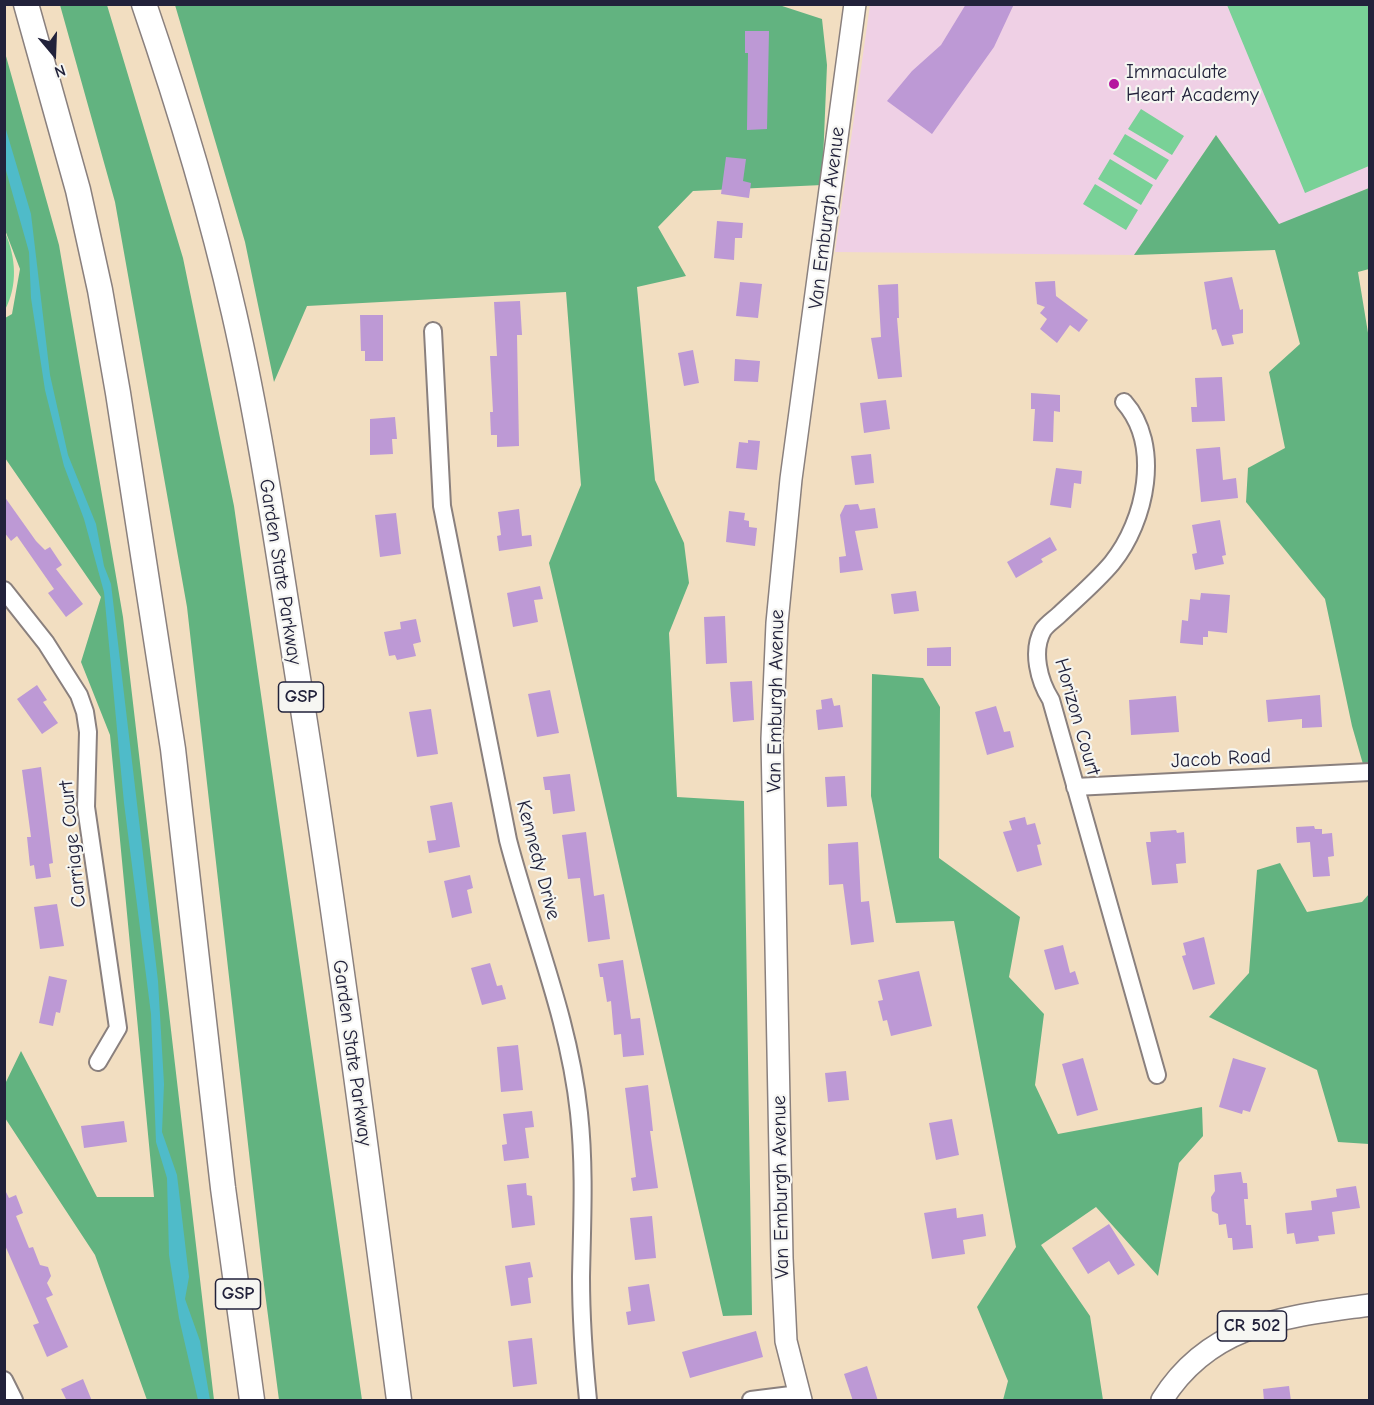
<!DOCTYPE html>
<style>
body{margin:0}
#map{position:relative;width:1374px;height:1405px;overflow:hidden;background:#f2dec1;font-family:"Comic Neue",sans-serif}
canvas{display:block}
.frame{position:absolute;inset:0;border:6px solid #22223b;pointer-events:none}
.north{position:absolute;left:24px;top:24px;width:60px;height:60px;-webkit-text-stroke:4px #f6f6f2;paint-order:stroke;rotate:161deg;font-size:16px;font-weight:700;line-height:24px;text-align:center;color:#22223b}
.north::after{content:'';display:block;margin:auto;width:21px;height:27px;background:#22223b;clip-path:polygon(50% 0,100% 100%,50% 72%,0 100%)}
</style>
<div id="map">
<canvas width="1374" height="1405"></canvas>
<div class="frame"></div>
<div class="north">N</div>
</div>
<script>
const g = document.querySelector('canvas').getContext('2d');
g.lineJoin = 'round';
function fillPath(path, color) { g.fillStyle = color; g.fill(path, 'evenodd'); }
function strokePath(path, color, width, dash) { g.strokeStyle = color; g.lineWidth = width; g.lineCap = dash ? 'butt' : 'round'; g.setLineDash(dash || []); g.stroke(path); }
function label(font, color, halo, rows, align = 'center') {
  g.font = font + ' "Comic Neue",sans-serif'; g.lineWidth = 4.5; g.setLineDash([]); g.textBaseline = 'middle'; g.strokeStyle = halo; g.fillStyle = color; for (const [text, x, y, turn = 0] of rows) {
    g.save(); g.translate(x, y); g.rotate((+turn || 0) * Math.PI / 180); g.textAlign = isNaN(turn) ? turn : align; if (halo) g.strokeText(text, 0, 0); g.fillText(text, 0, 0); g.restore();
  }
}
fillPath(new Path2D(`
 M 870,5 L 1369,5 L 1369,188 L 1279,225 L 1216,135 L 1134,255 L 835,252 Z`), '#efd0e5');
fillPath(new Path2D(`
 M 1227,5 L 1369,5 L 1369,166 L 1305,193 Z
 M 1141,109 L 1184,136 L 1172,155 L 1128,129 Z
 M 1125,134 L 1169,160 L 1156,180 L 1113,154 Z
 M 1110,159 L 1153,185 L 1141,205 L 1098,179 Z
 M 1095,184 L 1138,210 L 1126,230 L 1083,204 Z
 M 5,232 C 16,258 18,285 5,310 Z`), '#79d197');
fillPath(new Path2D(`
 M 776,4 L 822,19 L 827,65 L 822,185 L 693,191 L 658,227 L 686,276 L 637,287 L 655,480 L 684,543 L 689,583 L 669,633 L 677,797 L 744,801 L 752,1315 L 723,1316 L 549,563 L 581,485 L 566,292 L 307,306 L 274,382 L 245,242 L 175,5 Z
 M 60,5 L 107,5 L 183,258 L 234,506 L 362,1400 L 279,1400 L 264,1285 L 187,607 L 115,202 Z
 M 4,49 L 59,245 L 123,617 L 214,1400 L 147,1400 L 95,1255 L 5,1118 L 5,1084 L 21,1051 L 97,1197 L 154,1197 L 110,735 L 81,662 L 101,597 L 5,458 L 5,318 L 12,314 L 20,269 L 5,230 Z
 M 1216,135 L 1279,224 L 1369,188 L 1369,269 L 1358,272 L 1370,345 L 1369,785 L 1352,726 L 1325,599 L 1246,502 L 1248,468 L 1285,448 L 1269,372 L 1300,344 L 1275,250 L 1134,255 Z
 M 872,674 L 923,678 L 940,707 L 939,858 L 1020,917 L 1009,977 L 1044,1014 L 1035,1085 L 1058,1134 L 1202,1107 L 1203,1136 L 1179,1163 L 1158,1276 L 1096,1207 L 1041,1245 L 1090,1316 L 1103,1400 L 1003,1400 L 1008,1381 L 977,1307 L 1016,1247 L 954,921 L 896,923 L 871,796 Z
 M 1280,863 L 1307,912 L 1362,902 L 1369,894 L 1369,1144 L 1338,1142 L 1317,1070 L 1209,1017 L 1249,973 L 1257,870 Z`), '#62b380');
fillPath(new Path2D(`
 M 4,123 L 31,214 L 50,375 L 68,455 L 96,524 L 104,566 L 111,584 L 158,981 L 164,1084 L 162,1132 L 177,1175 L 189,1277 L 185,1299 L 200,1341 L 210,1400 L 198,1400 L 179,1318 L 169,1255 L 167,1178 L 156,1142 L 151,1014 L 124,803 L 104,592 L 84,519 L 64,466 L 45,390 L 31,298 L 29,252 L 5,167 Z`), '#4fbbc9');
fillPath(new Path2D(`
 M 966,4 L 1014,4 L 994,47 L 932,134 L 887,101 L 912,71 L 941,45 Z
 M 745,31 L 769,31 L 767,129 L 747,130 L 748,53 L 745,53 Z
 M 726,157 L 746,159 L 743,181 L 751,183 L 749,198 L 721,194 Z
 M 717,221 L 743,223 L 742,238 L 735,238 L 734,260 L 714,258 Z
 M 1232,277 L 1240,310 L 1243,309 L 1243,333 L 1232,335 L 1234,344 L 1222,346 L 1216,329 L 1212,330 L 1204,282 Z
 M 1055,281 L 1056,296 L 1088,320 L 1079,332 L 1070,325 L 1057,343 L 1040,329 L 1047,319 L 1040,313 L 1045,307 L 1037,304 L 1035,282 Z
 M 740,282 L 762,284 L 758,318 L 736,316 Z
 M 898,284 L 899,318 L 897,318 L 902,377 L 878,379 L 871,338 L 881,337 L 878,285 Z
 M 520,301 L 522,335 L 517,335 L 519,446 L 497,447 L 497,435 L 491,435 L 490,412 L 493,412 L 490,356 L 497,356 L 494,302 Z
 M 360,315 L 383,315 L 383,361 L 365,361 L 365,351 L 361,351 Z
 M 693,350 L 699,383 L 684,386 L 678,353 Z
 M 735,359 L 760,361 L 758,382 L 734,381 Z
 M 1222,377 L 1225,421 L 1192,422 L 1191,407 L 1197,407 L 1195,378 Z
 M 1031,393 L 1060,395 L 1060,412 L 1054,411 L 1053,442 L 1033,441 L 1035,409 L 1031,409 Z
 M 886,400 L 890,429 L 864,433 L 860,403 Z
 M 395,417 L 397,439 L 392,439 L 393,454 L 370,455 L 370,419 Z
 M 748,440 L 760,441 L 757,470 L 736,468 L 739,442 L 748,443 Z
 M 1220,447 L 1223,480 L 1236,478 L 1238,498 L 1201,502 L 1196,449 Z
 M 871,454 L 874,483 L 855,485 L 851,456 Z
 M 1056,468 L 1082,471 L 1081,484 L 1074,483 L 1071,508 L 1050,505 Z
 M 4,496 L 36,541 L 45,550 L 50,547 L 62,565 L 56,569 L 83,604 L 66,617 L 48,593 L 54,589 L 17,536 L 11,541 L 4,532 Z
 M 858,504 L 860,510 L 875,508 L 878,528 L 855,531 L 863,570 L 840,573 L 839,557 L 846,556 L 840,515 L 845,505 Z
 M 519,509 L 522,536 L 531,535 L 532,546 L 499,551 L 497,536 L 501,535 L 498,512 Z
 M 729,511 L 745,513 L 744,520 L 749,521 L 749,527 L 757,528 L 755,546 L 726,542 Z
 M 396,513 L 401,554 L 380,557 L 375,515 Z
 M 1220,520 L 1226,555 L 1222,556 L 1224,564 L 1195,570 L 1192,554 L 1197,553 L 1192,525 Z
 M 1050,537 L 1057,550 L 1041,559 L 1043,562 L 1016,578 L 1007,562 Z
 M 540,586 L 543,599 L 534,600 L 538,622 L 513,627 L 507,593 Z
 M 916,591 L 919,611 L 894,614 L 891,594 Z
 M 1201,593 L 1230,595 L 1227,633 L 1208,631 L 1208,637 L 1203,637 L 1203,645 L 1180,643 L 1182,620 L 1188,621 L 1190,599 L 1200,600 Z
 M 725,616 L 727,663 L 706,664 L 704,617 Z
 M 416,619 L 421,642 L 413,644 L 416,656 L 397,660 L 395,655 L 389,656 L 384,632 L 401,629 L 400,622 Z
 M 951,647 L 951,666 L 927,666 L 927,648 Z
 M 752,681 L 754,720 L 733,722 L 730,682 Z
 M 37,685 L 47,700 L 43,702 L 58,723 L 42,734 L 17,699 Z
 M 550,690 L 559,733 L 537,737 L 528,694 Z
 M 1320,695 L 1322,727 L 1302,728 L 1302,719 L 1268,722 L 1266,700 Z
 M 1176,696 L 1179,732 L 1131,735 L 1129,700 Z
 M 832,698 L 834,706 L 840,705 L 843,727 L 818,730 L 816,710 L 822,709 L 821,700 Z
 M 996,706 L 1004,732 L 1010,731 L 1014,747 L 987,755 L 975,712 Z
 M 431,709 L 438,754 L 417,757 L 409,712 Z
 M 41,767 L 53,863 L 49,864 L 51,877 L 36,879 L 34,865 L 30,866 L 27,837 L 31,837 L 22,770 Z
 M 570,774 L 575,811 L 553,814 L 550,790 L 545,790 L 543,777 Z
 M 845,776 L 847,806 L 827,807 L 825,777 Z
 M 452,802 L 460,847 L 429,853 L 427,841 L 436,840 L 430,806 Z
 M 1025,817 L 1027,825 L 1035,823 L 1041,844 L 1037,845 L 1042,865 L 1017,872 L 1003,832 L 1012,830 L 1009,821 Z
 M 1314,826 L 1315,829 L 1322,829 L 1322,834 L 1332,833 L 1334,856 L 1328,857 L 1330,876 L 1313,877 L 1310,842 L 1297,843 L 1296,827 Z
 M 1176,830 L 1177,833 L 1184,832 L 1186,863 L 1176,864 L 1178,883 L 1152,885 L 1146,842 L 1151,842 L 1150,832 Z
 M 586,832 L 594,896 L 604,894 L 610,939 L 588,942 L 580,878 L 568,879 L 562,835 Z
 M 858,842 L 861,902 L 869,901 L 874,942 L 851,945 L 843,884 L 829,885 L 828,844 Z
 M 470,875 L 473,888 L 467,890 L 472,913 L 452,918 L 444,881 Z
 M 57,904 L 64,946 L 40,949 L 34,907 Z
 M 1204,937 L 1215,984 L 1193,990 L 1182,956 L 1186,955 L 1183,943 Z
 M 1063,945 L 1070,973 L 1075,971 L 1079,984 L 1055,990 L 1044,950 Z
 M 623,960 L 631,1019 L 640,1018 L 644,1055 L 623,1057 L 621,1034 L 614,1035 L 611,1001 L 607,1002 L 603,977 L 600,977 L 598,964 Z
 M 490,963 L 497,986 L 502,985 L 506,999 L 482,1005 L 471,968 Z
 M 919,971 L 932,1026 L 891,1036 L 887,1020 L 883,1021 L 878,1001 L 883,1000 L 878,980 Z
 M 49,976 L 67,980 L 60,1013 L 56,1012 L 53,1026 L 39,1023 Z
 M 518,1045 L 523,1090 L 501,1092 L 497,1047 Z
 M 1083,1058 L 1098,1110 L 1077,1116 L 1062,1064 Z
 M 1233,1058 L 1266,1068 L 1250,1112 L 1243,1110 L 1242,1114 L 1219,1107 Z
 M 846,1071 L 849,1100 L 828,1102 L 825,1073 Z
 M 648,1085 L 653,1131 L 650,1131 L 658,1188 L 633,1191 L 631,1178 L 636,1177 L 625,1088 Z
 M 532,1111 L 534,1127 L 525,1128 L 529,1158 L 504,1161 L 502,1145 L 507,1144 L 503,1114 Z
 M 952,1119 L 959,1155 L 936,1160 L 929,1123 Z
 M 124,1121 L 127,1142 L 84,1148 L 81,1126 Z
 M 1241,1172 L 1243,1183 L 1247,1183 L 1248,1199 L 1244,1199 L 1246,1225 L 1251,1225 L 1253,1248 L 1233,1250 L 1232,1238 L 1228,1238 L 1226,1224 L 1219,1225 L 1218,1214 L 1212,1211 L 1211,1197 L 1215,1191 L 1214,1175 Z
 M 526,1183 L 527,1195 L 532,1196 L 535,1225 L 512,1228 L 507,1185 Z
 M 1356,1186 L 1360,1208 L 1332,1212 L 1335,1234 L 1318,1236 L 1319,1241 L 1296,1244 L 1294,1233 L 1287,1234 L 1285,1213 L 1312,1210 L 1311,1201 L 1337,1197 L 1336,1189 Z
 M 4,1188 L 9,1198 L 16,1195 L 23,1213 L 16,1216 L 29,1248 L 33,1247 L 40,1265 L 48,1267 L 51,1276 L 47,1283 L 53,1295 L 46,1298 L 68,1347 L 47,1357 L 33,1325 L 39,1323 L 4,1243 Z
 M 956,1208 L 957,1218 L 983,1214 L 986,1236 L 963,1240 L 965,1254 L 932,1259 L 924,1213 Z
 M 652,1216 L 656,1258 L 635,1260 L 630,1218 Z
 M 1109,1224 L 1135,1265 L 1118,1275 L 1109,1261 L 1088,1274 L 1072,1248 Z
 M 530,1262 L 533,1277 L 528,1278 L 531,1303 L 511,1306 L 505,1266 Z
 M 649,1284 L 655,1321 L 628,1325 L 626,1312 L 631,1311 L 628,1287 Z
 M 756,1331 L 763,1357 L 690,1378 L 682,1352 Z
 M 532,1338 L 537,1384 L 513,1387 L 508,1341 Z
 M 867,1366 L 878,1401 L 853,1401 L 844,1374 Z
 M 83,1379 L 92,1401 L 67,1401 L 61,1389 Z
 M 1289,1386 L 1291,1401 L 1264,1401 L 1263,1389 Z`), '#bd99d5');
const minor = new Path2D(`
 M 433,331 L 442,506 L 508,840 C 532,932 569,1018 579,1113 C 585,1168 582,1223 581,1277 C 581,1319 584,1360 588,1400
 M 1124,402 C 1162,445 1146,521 1112,563 C 1097,581 1077,598 1060,614 C 1055,619 1047,624 1043,630 C 1031,651 1039,681 1051,700 L 1157,1075
 M 4,590 L 46,643 L 79,695 L 85,712 L 88,732 L 86,807 L 118,1028 L 98,1062
 M 1075,787 L 1370,772
 M 4,1380 L 14,1400
 M 751,1400 L 799,1394`);
const major = new Path2D(`
 M 801,1400 L 786,1341 L 782,1258 L 772,739 L 777,623 L 791,479 L 855,4
 M 1162,1400 C 1211,1322 1286,1317 1370,1305`);
const highway = new Path2D(`
 M 26,4 L 78,190 L 100,290 L 118,393 L 173,749 L 223,1188 L 252,1400
 M 144,4 C 179,106 210,208 234,313 C 261,431 278,552 297,672 C 336,914 367,1157 399,1400`);
strokePath(minor, '#8a807e', 20);
strokePath(major, '#8a807e', 24);
strokePath(highway, '#8a807e', 27);
strokePath(minor, '#fff', 16);
strokePath(major, '#fff', 21);
strokePath(highway, '#fff', 24);
for (const [x, y, r, color] of [
 [1114,84,6,"#b5179e"]
]) { const dot = new Path2D(); dot.arc(x, y, r, 0, 2 * Math.PI); g.fillStyle = color; g.fill(dot); strokePath(dot, '#f6f6f2', 2); }
for (const [x, y, w] of [
 [301,697,45],
 [238,1294,45],
 [1252,1326,69]
]) { const box = new Path2D(); box.roundRect(x - w / 2, y - 15, w, 30, 4.5); g.fillStyle = '#f6f6f2'; g.fill(box); strokePath(box, '#22223b', 1.5); }
label('bold 18px', '#22223b', null, [
 ["GSP",301,697],
 ["GSP",238,1294],
 ["CR 502",1252,1326]
]);
label('20px', '#22223b', '#f6f6f2', [
 ["Immaculate",1126,72],
 ["Heart Academy",1126,95]
], 'left');
label('20px', '#22223b', '#f6f6f2', [
 ["Van Emburgh Avenue",827,218,-83],
 ["Garden State Parkway",280,572,81],
 ["Van Emburgh Avenue",776,701,-89],
 ["Horizon Court",1077,717,74],
 ["Jacob Road",1221,759,-3],
 ["Carriage Court",73,844,-96],
 ["Kennedy Drive",538,860,75],
 ["Garden State Parkway",352,1053,82],
 ["Van Emburgh Avenue",781,1187,-91]
]);
</script>
